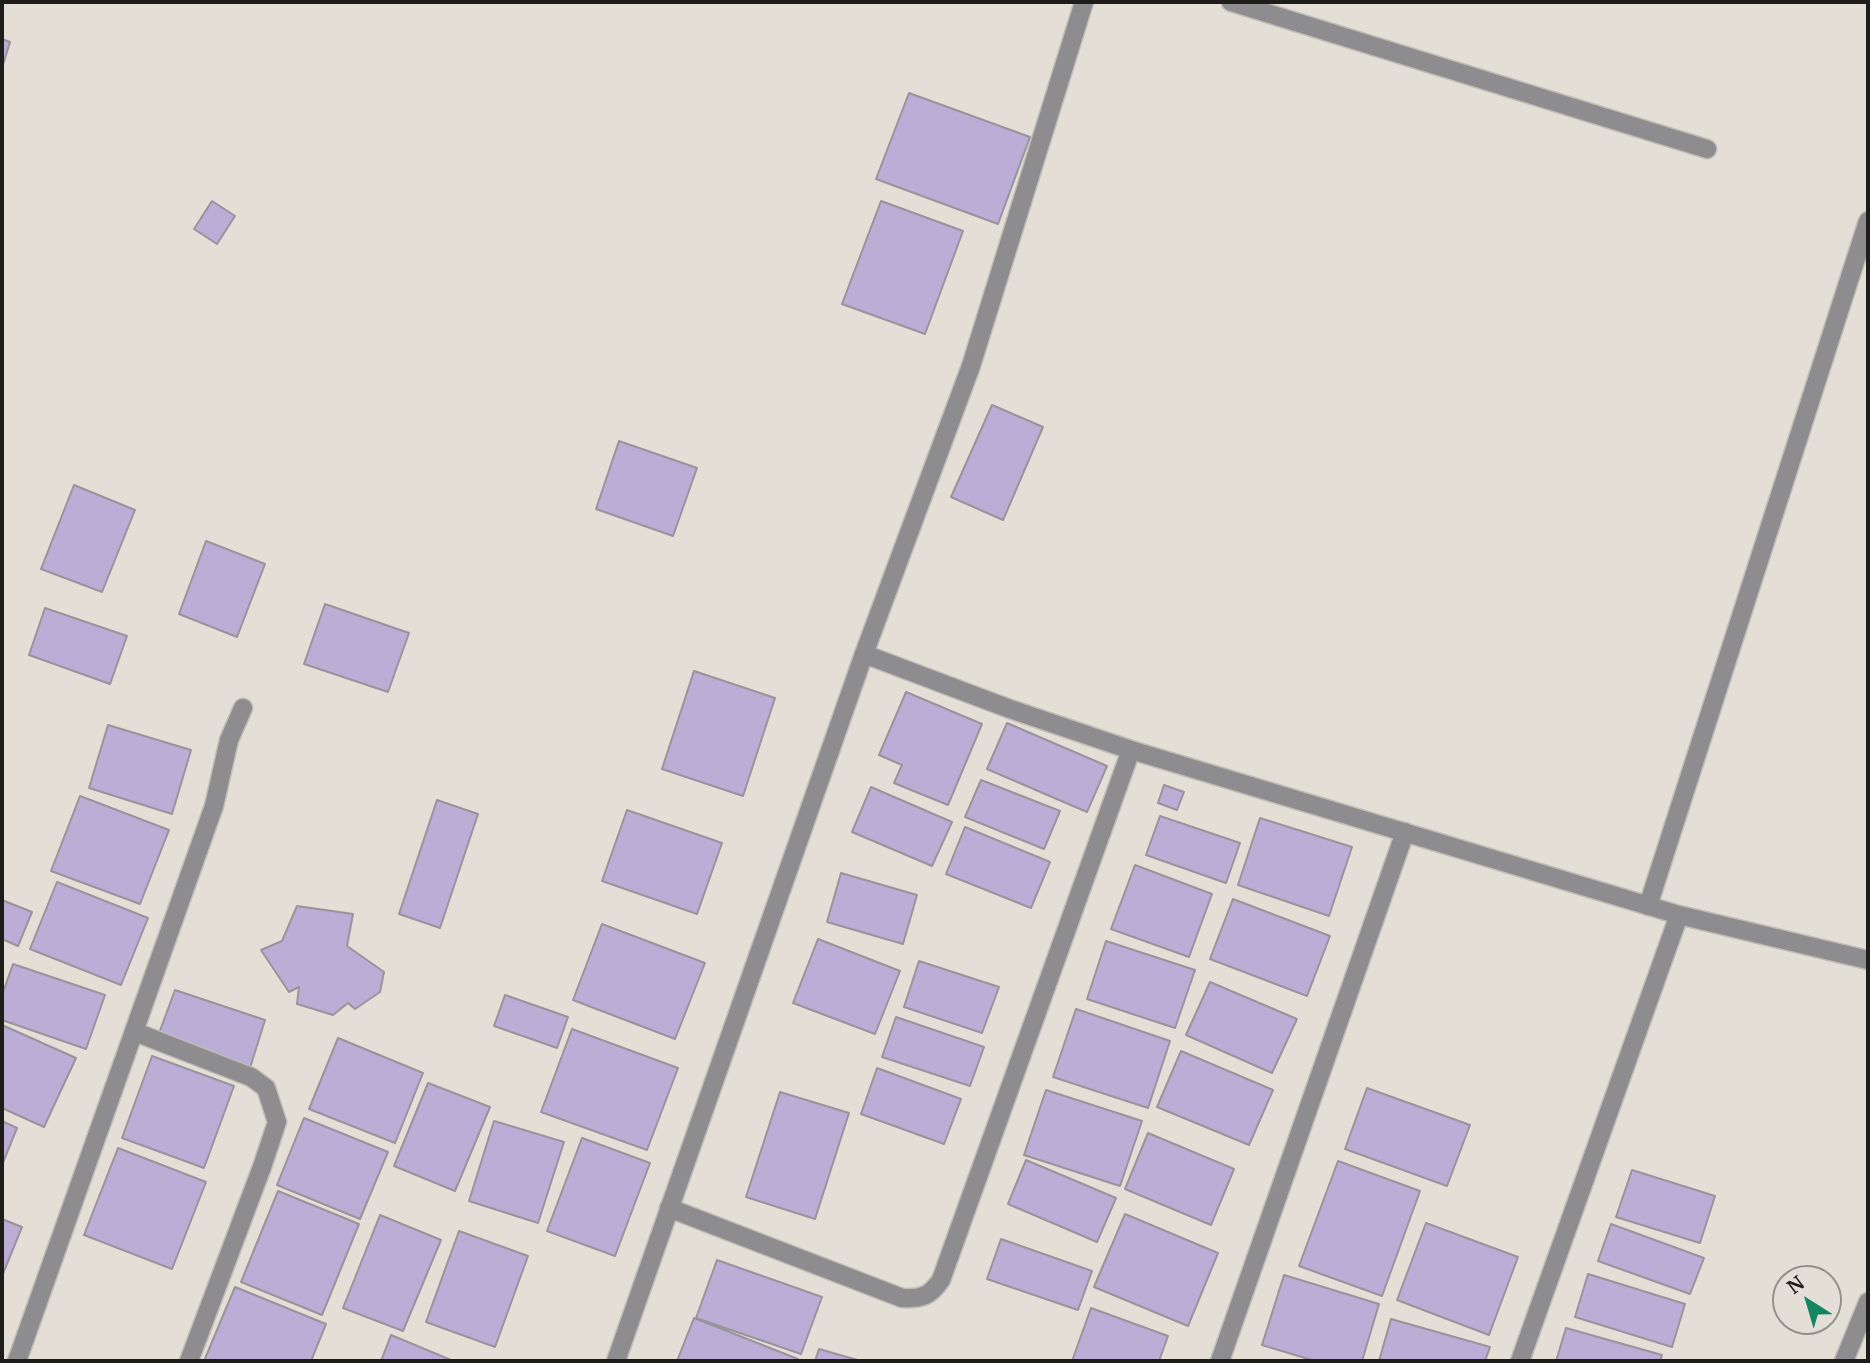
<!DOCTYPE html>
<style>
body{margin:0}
#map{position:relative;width:1870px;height:1363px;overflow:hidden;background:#e3dfd7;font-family:Merriweather,serif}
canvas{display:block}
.frame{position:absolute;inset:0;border:4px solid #1e1d1a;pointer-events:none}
.north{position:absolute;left:1772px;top:1265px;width:70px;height:70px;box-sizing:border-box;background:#e3dfd7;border:2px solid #94918b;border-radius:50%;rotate:323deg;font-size:19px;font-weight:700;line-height:28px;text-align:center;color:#1e1d1a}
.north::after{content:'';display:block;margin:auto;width:24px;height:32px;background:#148563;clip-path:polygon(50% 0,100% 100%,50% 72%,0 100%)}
</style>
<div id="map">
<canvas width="1870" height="1363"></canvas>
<div class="frame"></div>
<div class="north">N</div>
</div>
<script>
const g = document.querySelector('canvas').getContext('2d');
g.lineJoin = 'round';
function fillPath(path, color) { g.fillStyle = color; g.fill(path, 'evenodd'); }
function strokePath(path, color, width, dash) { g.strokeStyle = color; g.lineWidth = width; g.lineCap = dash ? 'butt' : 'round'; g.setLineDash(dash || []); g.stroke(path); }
const building = new Path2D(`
 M 2,39 L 10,42 L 2,68 Z
 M 909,93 L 1030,137 L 998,224 L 876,179 Z
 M 212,201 L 235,216 L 217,244 L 194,229 Z
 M 881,201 L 963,231 L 925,334 L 842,304 Z
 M 992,405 L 1043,427 L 1003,520 L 951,497 Z
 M 619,441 L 697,468 L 673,536 L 596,509 Z
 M 74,485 L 135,510 L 102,592 L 41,569 Z
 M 206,541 L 265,564 L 237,637 L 179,614 Z
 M 325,604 L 409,633 L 388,692 L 304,664 Z
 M 45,608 L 127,636 L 110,684 L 29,655 Z
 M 694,671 L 775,698 L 743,796 L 662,769 Z
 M 906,692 L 982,724 L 948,805 L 894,783 L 902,765 L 879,755 Z
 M 1007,723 L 1107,766 L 1087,812 L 987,769 Z
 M 108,725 L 191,750 L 172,814 L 89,788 Z
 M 981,780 L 1060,811 L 1044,849 L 965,817 Z
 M 1164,785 L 1184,792 L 1177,810 L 1158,803 Z
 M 871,787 L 952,822 L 932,866 L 852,832 Z
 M 80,796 L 169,830 L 140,904 L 51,871 Z
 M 437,800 L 478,814 L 440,928 L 399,914 Z
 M 627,810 L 722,843 L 697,914 L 602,881 Z
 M 1160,816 L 1240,843 L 1226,883 L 1146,855 Z
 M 1260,818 L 1352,847 L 1329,916 L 1238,885 Z
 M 965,827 L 1050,862 L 1031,908 L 946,874 Z
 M 1135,865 L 1212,894 L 1189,957 L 1111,929 Z
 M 841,873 L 917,895 L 903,944 L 827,922 Z
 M 57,882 L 148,918 L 121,985 L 30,949 Z
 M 1233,899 L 1330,936 L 1307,996 L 1210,959 Z
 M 2,900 L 32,912 L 18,946 L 2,939 Z
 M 297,906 L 353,914 L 347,946 L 384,972 L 380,992 L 355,1009 L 348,1003 L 333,1015 L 297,1004 L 299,987 L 289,992 L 261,950 L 282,941 Z
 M 602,924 L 705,963 L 675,1039 L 573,1000 Z
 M 818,939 L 900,971 L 875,1034 L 793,1003 Z
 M 1106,941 L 1195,970 L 1175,1028 L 1087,999 Z
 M 919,961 L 999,987 L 982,1033 L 904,1007 Z
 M 13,964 L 105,995 L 86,1049 L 2,1020 L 2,995 Z
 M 1210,982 L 1297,1019 L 1272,1073 L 1186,1035 Z
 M 175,990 L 265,1020 L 250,1068 L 158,1036 Z
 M 505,995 L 568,1017 L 557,1048 L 494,1026 Z
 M 1076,1009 L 1170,1041 L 1148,1108 L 1053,1077 Z
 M 896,1017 L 984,1047 L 970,1086 L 882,1057 Z
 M 2,1025 L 76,1058 L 44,1127 L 2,1108 Z
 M 572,1029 L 678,1068 L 647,1150 L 541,1112 Z
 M 338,1038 L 423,1073 L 395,1143 L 309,1109 Z
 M 1181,1051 L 1273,1090 L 1249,1145 L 1157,1107 Z
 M 152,1056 L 234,1086 L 204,1168 L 122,1138 Z
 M 877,1068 L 961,1099 L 944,1144 L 861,1114 Z
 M 428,1083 L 490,1107 L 455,1191 L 394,1166 Z
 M 1367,1088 L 1470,1125 L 1447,1186 L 1345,1149 Z
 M 1046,1090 L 1142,1121 L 1120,1186 L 1024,1155 Z
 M 780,1092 L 849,1113 L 815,1219 L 746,1197 Z
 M 304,1118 L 388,1152 L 360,1219 L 277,1185 Z
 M 2,1121 L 17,1128 L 2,1165 Z
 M 494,1121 L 564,1142 L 538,1223 L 469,1201 Z
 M 1148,1133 L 1234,1169 L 1211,1225 L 1125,1189 Z
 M 582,1138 L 650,1163 L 615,1256 L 547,1231 Z
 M 118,1148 L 206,1182 L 172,1269 L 84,1235 Z
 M 1026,1160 L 1116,1198 L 1097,1242 L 1008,1204 Z
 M 1338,1161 L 1420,1191 L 1382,1296 L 1299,1266 Z
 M 1632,1170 L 1715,1196 L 1700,1243 L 1616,1217 Z
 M 278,1191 L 359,1224 L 322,1315 L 241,1282 Z
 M 1125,1214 L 1218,1253 L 1188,1326 L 1094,1287 Z
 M 380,1215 L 441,1240 L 403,1331 L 343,1308 Z
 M 2,1219 L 22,1227 L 2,1276 Z
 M 1426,1223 L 1518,1257 L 1489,1335 L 1397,1300 Z
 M 1611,1224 L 1704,1258 L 1690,1294 L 1598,1261 Z
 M 459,1231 L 528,1256 L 495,1347 L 426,1322 Z
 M 1001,1239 L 1092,1271 L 1078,1310 L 987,1279 Z
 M 717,1260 L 822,1297 L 801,1354 L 696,1318 Z
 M 1588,1274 L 1685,1304 L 1672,1347 L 1575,1317 Z
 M 1284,1275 L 1379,1304 L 1362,1361 L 1315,1361 L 1262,1345 Z
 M 235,1287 L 326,1324 L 311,1361 L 204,1361 Z
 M 1091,1308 L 1168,1336 L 1159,1361 L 1072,1361 Z
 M 694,1318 L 798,1359 L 797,1361 L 677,1361 Z
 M 1391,1319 L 1490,1347 L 1485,1361 L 1379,1361 Z
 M 1566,1328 L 1662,1355 L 1660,1361 L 1556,1361 Z
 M 391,1335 L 451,1360 L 451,1361 L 381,1361 Z
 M 819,1349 L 861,1361 L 815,1361 Z`);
fillPath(building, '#bbaed6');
strokePath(building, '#97949c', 2);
const minor = new Path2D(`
 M 1231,2 L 1707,149
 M 864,654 L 1010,709 L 1131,750 L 1679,915 L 1868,960
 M 1648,906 L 1868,221
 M 135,1032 L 251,1077 L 266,1088 L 277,1122 L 262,1167 L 189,1361
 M 669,1208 L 902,1298 C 922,1299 930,1296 941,1280 L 1131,750
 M 17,1361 L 214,806 L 229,740 L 243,708
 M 616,1361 L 864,654 L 971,366 L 1084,2
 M 1220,1361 L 1405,832
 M 1520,1361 L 1679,915
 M 1844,1361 L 1868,1302`);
strokePath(minor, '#c0bcb5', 21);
strokePath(minor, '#8d8c8f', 18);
</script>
